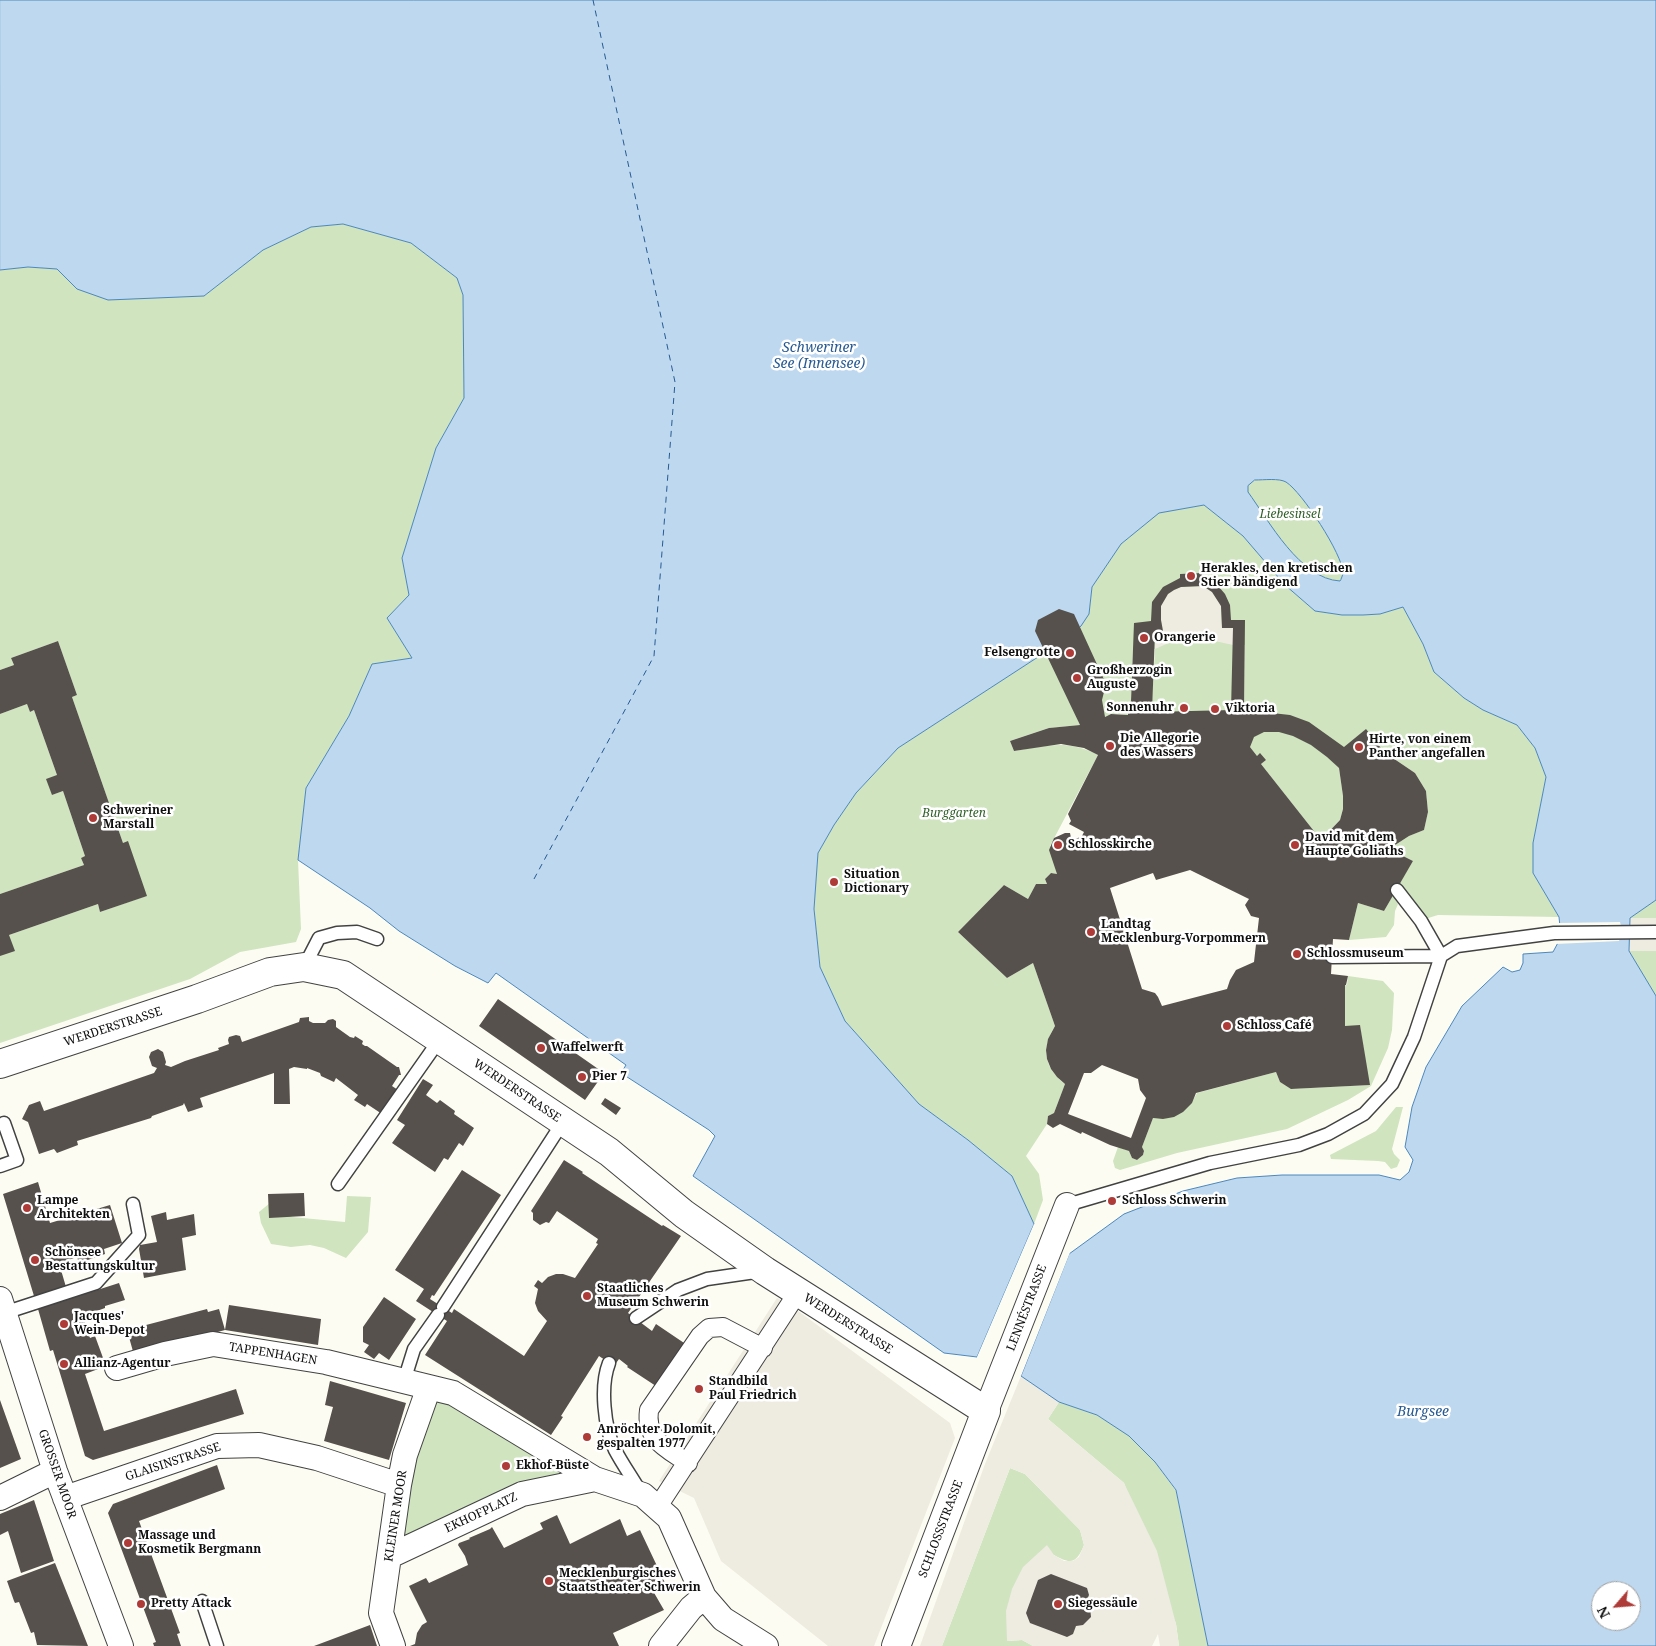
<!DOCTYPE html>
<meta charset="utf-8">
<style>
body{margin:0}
#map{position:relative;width:1656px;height:1646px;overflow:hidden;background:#fdfcf2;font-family:"Noto Serif",serif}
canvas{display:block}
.north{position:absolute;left:1591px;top:1581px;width:50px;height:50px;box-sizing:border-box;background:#fff;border:1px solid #9f9f9f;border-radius:50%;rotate:243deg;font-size:14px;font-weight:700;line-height:20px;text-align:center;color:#0f0f0f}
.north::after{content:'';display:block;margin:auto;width:18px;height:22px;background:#ae3b37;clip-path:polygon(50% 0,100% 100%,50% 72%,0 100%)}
</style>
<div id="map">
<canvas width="1656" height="1646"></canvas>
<div class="north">N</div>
</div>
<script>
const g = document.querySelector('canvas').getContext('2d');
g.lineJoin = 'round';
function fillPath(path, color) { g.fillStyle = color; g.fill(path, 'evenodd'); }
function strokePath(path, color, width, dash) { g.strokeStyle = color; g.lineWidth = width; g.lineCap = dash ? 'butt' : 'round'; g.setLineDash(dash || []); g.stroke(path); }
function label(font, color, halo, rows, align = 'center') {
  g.font = font + ' "Noto Serif",serif'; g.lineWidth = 5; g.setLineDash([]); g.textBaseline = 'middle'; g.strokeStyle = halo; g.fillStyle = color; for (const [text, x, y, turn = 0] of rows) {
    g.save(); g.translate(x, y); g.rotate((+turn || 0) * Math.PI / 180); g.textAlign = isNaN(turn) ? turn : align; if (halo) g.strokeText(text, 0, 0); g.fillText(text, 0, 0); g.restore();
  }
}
fillPath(new Path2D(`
 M 343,224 L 411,243 L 457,278 L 463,295 L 464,398 L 436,448 L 402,558 L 409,595 L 387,618 L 412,658 L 372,664 L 349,716 L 306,788 L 298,860 L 301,929 L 296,942 L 240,952 L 190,979 L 0,1043 L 0,956 L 9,935 L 98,904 L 100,912 L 146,896 L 123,843 L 72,697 L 77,695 L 58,641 L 11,658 L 14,665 L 0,670 L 0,270 L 28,267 L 57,269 L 77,289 L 204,296 L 263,250 L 311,227 Z
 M 1255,480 C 1264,480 1279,478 1286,482 C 1302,492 1344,555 1343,574 C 1343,576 1341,578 1340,581 C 1298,577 1270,523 1247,492 L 1248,486 Z
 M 1204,505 L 1243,536 L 1285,585 L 1315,611 L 1342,615 L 1363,615 L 1380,614 L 1403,607 L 1423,644 L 1434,672 L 1464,698 L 1483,710 L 1517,725 L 1535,748 L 1546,777 L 1533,843 L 1533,873 L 1559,917 L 1438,915 L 1425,919 L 1414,900 L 1399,884 L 1413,861 L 1389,849 L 1409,836 L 1424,830 L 1428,812 L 1426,791 L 1415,773 L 1384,752 L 1365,730 L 1331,760 L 1339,768 L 1343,796 L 1343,809 L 1340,820 L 1321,840 L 1261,764 L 1266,760 L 1257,756 L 1250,747 L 1244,713 L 1245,645 L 1235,644 L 1231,710 L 1147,713 L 1152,702 L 1155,649 L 1133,649 L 1131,701 L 1128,708 L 1128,715 L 1111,714 L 1105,717 L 1070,701 L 1080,725 L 1049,728 L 1010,741 L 1014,751 C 1047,746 1067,739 1098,755 L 1050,846 L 1057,874 L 1051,873 L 1045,879 L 1047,884 L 1036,884 L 1028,899 L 1004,885 L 958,932 L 1007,978 L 1033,963 L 1055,1026 C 1041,1048 1044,1068 1065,1084 L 1054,1113 L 1048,1116 L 1047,1124 L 1026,1156 L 1039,1174 L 1043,1200 L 1034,1224 L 1012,1176 L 968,1140 L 919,1104 L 845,1021 L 820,967 L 814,909 L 818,853 L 834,825 L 856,793 L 898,748 L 1038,657 L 1048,655 L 1089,614 L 1092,587 L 1121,544 L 1158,513 Z
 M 27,704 L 30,712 L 34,710 L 57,775 L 52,795 L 63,791 L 85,856 L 81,858 L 84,865 L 0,894 L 0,714 Z
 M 1393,895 L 1398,904 L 1395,911 L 1394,925 L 1386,937 L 1349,940 L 1358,903 L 1384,911 Z
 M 1656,900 L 1656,996 L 1629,951 L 1630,918 Z
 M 1348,976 L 1383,981 L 1394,993 L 1392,1030 L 1388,1048 L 1371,1086 L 1348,1100 L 1287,1129 L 1177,1153 L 1120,1170 L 1115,1168 L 1113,1161 L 1118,1147 L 1129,1151 L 1132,1158 L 1137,1160 L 1143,1155 L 1144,1152 L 1142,1147 L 1153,1118 C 1173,1120 1188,1112 1197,1093 L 1276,1072 L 1280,1082 L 1292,1089 L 1369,1085 L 1360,1026 L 1345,1026 L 1345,985 L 1347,985 Z
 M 1396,1107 L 1403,1107 L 1392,1149 L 1394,1154 L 1400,1160 L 1397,1167 L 1391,1169 L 1385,1162 L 1378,1161 L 1331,1159 L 1330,1155 L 1376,1131 Z
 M 347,1196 L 371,1197 L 368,1232 L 346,1258 L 324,1248 L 310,1245 L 291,1247 L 271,1244 L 261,1223 L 259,1212 L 270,1203 L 292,1217 L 345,1222 Z
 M 429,1388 L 595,1479 L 390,1556 Z
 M 1059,1402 L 1097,1415 L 1130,1436 L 1155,1462 L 1176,1491 L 1208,1646 L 1179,1646 L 1176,1624 L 1124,1483 L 1048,1419 Z
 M 1010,1468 L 1025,1474 L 1080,1530 L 1084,1545 C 1077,1563 1071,1565 1054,1555 L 1008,1641 L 1022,1640 L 1033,1646 L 942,1646 Z`), '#cfe4bf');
fillPath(new Path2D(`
 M 1203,586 L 1212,592 L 1221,606 L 1222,628 L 1233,628 L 1233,645 L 1187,635 L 1155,649 L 1155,632 L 1163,631 L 1161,620 L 1161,606 L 1168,594 L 1174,590 L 1181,587 Z
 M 1630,918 L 1656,918 L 1656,951 L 1629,951 Z
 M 777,1298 L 790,1305 L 950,1423 L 955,1438 L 874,1646 L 828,1646 L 721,1561 L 694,1498 L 659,1481 Z
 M 1021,1376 L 1059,1402 L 1048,1419 L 1124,1483 L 1157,1551 L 1176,1624 L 1179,1646 L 1160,1646 L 1158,1634 L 1152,1646 L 1033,1646 L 1022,1640 L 1007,1641 L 1006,1611 L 1012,1589 L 1023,1567 L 1047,1545 L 1054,1555 L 1064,1561 L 1073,1561 L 1079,1557 L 1084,1545 L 1080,1530 L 1025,1474 L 1010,1468 L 942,1646 L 920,1646 L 985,1464 Z`), '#eeebe1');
const water = new Path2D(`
 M 0,0 L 1656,0 L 1656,900 L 1630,918 L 1629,951 L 1656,996 L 1656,1646 L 1208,1646 L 1176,1490 L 1155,1462 L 1129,1436 L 1097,1415 L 1059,1402 L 1021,1376 L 1069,1254 L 1124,1214 L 1183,1191 L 1237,1178 L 1282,1175 L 1379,1175 L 1400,1180 L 1409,1172 L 1413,1160 L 1405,1147 L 1412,1107 L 1426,1067 L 1462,1006 L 1503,967 L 1512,972 L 1520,970 L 1523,963 L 1523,954 L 1553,952 L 1561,937 L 1559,917 L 1533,873 L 1533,843 L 1546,777 L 1535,748 L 1517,725 L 1483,710 L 1464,698 L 1434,672 L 1423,644 L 1403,607 L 1380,614 L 1363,615 L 1342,615 L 1315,611 L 1285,585 L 1243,536 L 1204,505 L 1159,513 L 1121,544 L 1092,587 L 1089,614 L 1081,626 L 1048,655 L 1038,657 L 898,748 L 856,793 L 834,825 L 818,853 L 814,909 L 820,967 L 845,1021 L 919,1104 L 968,1140 L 1012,1176 L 1034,1224 L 977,1357 L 944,1353 L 693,1176 L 715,1136 L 709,1130 L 621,1073 L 626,1065 L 496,973 L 488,983 L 455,966 L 399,931 L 370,908 L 298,860 L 306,788 L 349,716 L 372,664 L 412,658 L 387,618 L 409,595 L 402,558 L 436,448 L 464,398 L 463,295 L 457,278 L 411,243 L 343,224 L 311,227 L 263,250 L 204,296 L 108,300 L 77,289 L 57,269 L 28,267 L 0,270 ZM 1255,480 C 1264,480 1279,478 1286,482 C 1302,492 1343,555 1343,573 C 1343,574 1341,580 1340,581 C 1300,579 1269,521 1248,492 L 1248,486 ZM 1601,1591 L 1631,1591 L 1631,1621 L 1601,1621 Z`);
fillPath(water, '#bdd8ef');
strokePath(water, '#4c87bd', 1);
fillPath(new Path2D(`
 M 1620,922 L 1622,930 L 1619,941 L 1556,944 L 1555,942 L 1559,936 L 1557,923 Z
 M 1034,1224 L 1037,1225 L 979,1358 L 977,1357 Z
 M 1071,1250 L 1021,1376 L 1019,1375 L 1066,1253 Z`), '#fdfcf2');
strokePath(new Path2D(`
 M 534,879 L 654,656 L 675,382 L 593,0`), '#275a92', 1, [6, 5]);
fillPath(new Path2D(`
 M 1202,573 L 1202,577 L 1213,580 L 1225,594 L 1230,605 L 1231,620 L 1245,620 L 1244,713 L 1272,713 L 1290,715 L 1309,722 L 1344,747 L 1366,729 L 1384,752 L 1415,773 L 1426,791 L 1428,812 L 1424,830 L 1409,836 L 1389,849 L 1413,861 L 1384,911 L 1358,903 L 1349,940 L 1333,939 L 1331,974 L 1348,976 L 1346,985 L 1345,985 L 1345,1026 L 1360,1025 L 1370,1085 L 1291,1089 L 1280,1082 L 1276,1072 L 1196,1093 L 1192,1103 L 1183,1112 L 1174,1117 L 1163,1119 L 1153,1118 L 1142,1147 L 1144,1151 L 1143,1155 L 1137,1160 L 1132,1158 L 1129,1151 L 1110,1145 L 1082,1132 L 1081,1134 L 1060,1124 L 1053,1128 L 1047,1124 L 1048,1116 L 1054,1113 L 1065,1084 L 1057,1077 L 1051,1069 L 1047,1059 L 1046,1050 L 1048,1039 L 1055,1026 L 1033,963 L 1007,978 L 958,932 L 1004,885 L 1028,899 L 1036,884 L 1047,884 L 1045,879 L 1051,873 L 1057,874 L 1049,850 L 1054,838 L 1065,833 L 1070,833 L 1071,838 L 1076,839 L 1082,836 L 1084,832 L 1069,824 L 1071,821 L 1068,814 L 1098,755 L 1084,748 L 1061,744 L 1014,751 L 1010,741 L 1049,728 L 1080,725 L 1035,631 L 1038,620 L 1059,609 L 1074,614 L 1106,684 L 1102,700 L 1105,717 L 1111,714 L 1128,715 L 1128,708 L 1131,701 L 1134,623 L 1151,621 L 1152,602 L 1163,587 L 1180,578 L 1180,574 ZM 1203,586 L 1212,592 L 1221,606 L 1222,628 L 1233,628 L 1231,710 L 1152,712 L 1155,632 L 1163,631 L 1161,620 L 1161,606 L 1168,594 L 1174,590 L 1181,587 ZM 1264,732 L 1279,732 L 1293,736 L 1311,745 L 1327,757 L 1339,768 L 1343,796 L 1343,809 L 1340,820 L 1321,840 L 1261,764 L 1266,760 L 1260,753 L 1257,756 L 1250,747 L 1254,737 ZM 1190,870 L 1249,899 L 1245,905 L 1251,916 L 1259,918 L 1254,962 L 1236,970 L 1230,980 L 1227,989 L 1162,1006 L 1158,997 L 1155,993 L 1142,989 L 1110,888 L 1153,873 L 1156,880 ZM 1102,1065 L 1138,1079 L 1140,1090 L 1146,1098 L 1131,1138 L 1068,1114 L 1084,1073 L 1091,1073 Z
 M 58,641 L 77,695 L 72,697 L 123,843 L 128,841 L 147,896 L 100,912 L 98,904 L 9,935 L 15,951 L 0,956 L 0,894 L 84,865 L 81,858 L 85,856 L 63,791 L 52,795 L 46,779 L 57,775 L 34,710 L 30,712 L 27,704 L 0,714 L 0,670 L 14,665 L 11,658 Z
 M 498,999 L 604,1073 L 585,1100 L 479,1026 Z
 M 309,1017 L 309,1021 L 313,1023 L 325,1023 L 328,1020 L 333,1019 L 336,1021 L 336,1027 L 350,1037 L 354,1038 L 355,1036 L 363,1041 L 362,1044 L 365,1046 L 367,1046 L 397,1067 L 399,1067 L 401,1075 L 399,1075 L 392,1086 L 398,1090 L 382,1114 L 367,1104 L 365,1107 L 354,1100 L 358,1095 L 336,1078 L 334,1082 L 321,1076 L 320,1073 L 307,1068 L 307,1069 L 294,1067 L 289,1069 L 290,1104 L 274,1104 L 274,1073 L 200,1098 L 203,1107 L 188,1112 L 184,1103 L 183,1105 L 152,1116 L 151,1118 L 77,1141 L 78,1145 L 57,1153 L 54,1149 L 39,1154 L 28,1122 L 22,1119 L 29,1105 L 40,1101 L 44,1111 L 154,1073 L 157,1068 L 152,1066 L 149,1057 L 151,1052 L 158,1049 L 163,1052 L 166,1062 L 165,1065 L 171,1067 L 185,1061 L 219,1050 L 218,1048 L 229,1044 L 228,1040 L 229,1037 L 236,1035 L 240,1036 L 242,1042 L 299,1022 L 300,1018 Z
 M 423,1079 L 433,1085 L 426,1095 L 437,1103 L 440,1100 L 455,1111 L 454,1114 L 474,1128 L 463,1146 L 459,1143 L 448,1160 L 444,1158 L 435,1172 L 392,1143 L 405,1125 L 397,1120 Z
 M 605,1098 L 621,1108 L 616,1115 L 601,1104 Z
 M 564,1160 L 583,1172 L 582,1173 L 662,1226 L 663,1225 L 681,1236 L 628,1313 L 652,1331 L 656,1324 L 690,1347 L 662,1390 L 627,1367 L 628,1366 L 619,1359 L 614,1366 L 599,1356 L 561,1416 L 563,1417 L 551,1435 L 425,1355 L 447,1321 L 416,1301 L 424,1289 L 395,1270 L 462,1170 L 501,1195 L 434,1296 L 432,1295 L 430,1299 L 452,1313 L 454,1309 L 524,1356 L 547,1321 L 538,1311 L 535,1303 L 538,1289 L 534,1286 L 538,1280 L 542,1283 L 548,1277 L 556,1274 L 563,1274 L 575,1278 L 598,1244 L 596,1243 L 598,1239 L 557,1211 L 549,1223 L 546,1222 L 540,1225 L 533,1220 L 533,1213 L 531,1211 Z
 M 38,1182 L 50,1223 L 110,1205 L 122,1243 L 104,1249 L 105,1254 L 79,1263 L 77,1257 L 68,1260 L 70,1267 L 61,1270 L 66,1287 L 34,1296 L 3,1194 Z
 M 304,1193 L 305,1216 L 269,1218 L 268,1194 Z
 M 166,1212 L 167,1220 L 194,1214 L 196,1235 L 182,1238 L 186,1270 L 144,1278 L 139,1249 L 140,1245 L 157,1242 L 151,1216 Z
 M 119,1283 L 125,1300 L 105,1306 L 105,1308 L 83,1316 L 90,1338 L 95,1336 L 106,1366 L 85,1374 L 104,1431 L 236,1389 L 244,1414 L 93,1460 L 85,1456 L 53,1350 L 50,1351 L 38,1309 Z
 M 384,1297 L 416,1319 L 389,1360 L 379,1353 L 374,1359 L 364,1352 L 369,1345 L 363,1342 L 363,1327 Z
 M 229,1305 L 321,1319 L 318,1345 L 225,1330 Z
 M 207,1309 L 208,1312 L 219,1309 L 225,1330 L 134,1355 L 127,1330 Z
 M 330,1381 L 406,1403 L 389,1460 L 324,1441 L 333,1407 L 325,1405 Z
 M 0,1400 L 21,1459 L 0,1468 Z
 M 217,1465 L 225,1489 L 139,1521 L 180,1633 L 177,1634 L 181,1646 L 154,1646 L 153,1643 L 156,1642 L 108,1513 L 113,1504 Z
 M 34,1500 L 54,1561 L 21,1573 L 8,1531 L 0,1535 L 0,1514 Z
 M 557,1515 L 570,1544 L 620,1519 L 627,1536 L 640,1530 L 666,1585 L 653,1591 L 664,1610 L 613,1633 L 619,1646 L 410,1646 L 415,1644 L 417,1633 L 422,1625 L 427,1622 L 409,1586 L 426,1578 L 429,1583 L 468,1565 L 465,1556 L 458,1545 L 459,1543 L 470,1539 L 469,1538 L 490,1529 L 492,1527 L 504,1548 L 543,1529 L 540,1523 Z
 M 55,1563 L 88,1646 L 37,1645 L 34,1632 L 31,1633 L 19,1602 L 15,1603 L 14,1601 L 7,1581 Z
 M 1051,1574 L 1087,1588 L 1089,1595 L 1086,1602 L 1090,1607 L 1091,1617 L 1083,1625 L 1076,1626 L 1073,1634 L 1067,1637 L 1030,1623 L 1026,1613 L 1038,1580 Z
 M 370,1625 L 377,1646 L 314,1646 Z`), '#56514c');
const service = new Path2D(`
 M 1332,957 L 1441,956 L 1421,921 L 1397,890
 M 304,967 L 319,938 L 337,933 L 357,932 L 377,939
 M 0,1166 L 17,1160 L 4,1123
 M 338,1184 L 440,1039
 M 1067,1205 L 1210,1163 L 1299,1145 L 1328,1134 L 1364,1114 L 1392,1084 L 1414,1037 L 1441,956 L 1457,946 L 1554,933 L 1656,932
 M 443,1307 L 563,1122
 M 4,1313 L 96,1283 L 139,1235 L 133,1204
 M 636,1318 L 678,1290 L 707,1279 L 762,1271
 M 609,1363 C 600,1386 604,1427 615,1450 C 623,1465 633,1479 641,1493
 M 404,1381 L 414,1349 L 438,1315
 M 202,1601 L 217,1646`);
const pedestrian = new Path2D(`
 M 688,1463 C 666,1448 645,1440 649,1410 L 700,1336 L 709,1328 L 723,1327 L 763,1348
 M 657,1508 L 798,1292`);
const minor = new Path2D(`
 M 0,1299 L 55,1471 L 121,1646
 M 117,1368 L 165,1354 L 213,1344 L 326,1362 L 453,1393 L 595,1479 L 643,1495 L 669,1518 L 704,1597 L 723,1619 L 766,1646
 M 986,1411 L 1067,1205
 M 0,1498 L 55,1471
 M 65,1498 L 217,1446 L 259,1445 L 317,1458 L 399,1485
 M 390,1556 L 522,1494 L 595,1479
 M 393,1646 L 381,1613 L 399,1485 L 405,1455 L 429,1387
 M 661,1646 L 691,1608 L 704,1597`);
const tertiary = new Path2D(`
 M 0,1064 L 197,999 L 270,972 L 304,967 L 343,975 L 609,1152 L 684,1214 L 765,1271 L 986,1411 L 896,1646`);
strokePath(service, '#424242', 15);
strokePath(pedestrian, '#424242', 20);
strokePath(minor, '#424242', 26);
strokePath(tertiary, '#424242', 30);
strokePath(service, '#fff', 12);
strokePath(pedestrian, '#fff', 18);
strokePath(minor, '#fff', 24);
strokePath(tertiary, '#fff', 28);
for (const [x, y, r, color] of [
 [1191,576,5,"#ae3b37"],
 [1144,638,5,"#ae3b37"],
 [1070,653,5,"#ae3b37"],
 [1077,678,5,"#ae3b37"],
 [1184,708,5,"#ae3b37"],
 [1215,709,5,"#ae3b37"],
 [1110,746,5,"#ae3b37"],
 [1359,747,5,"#ae3b37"],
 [93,818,5,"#ae3b37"],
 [1058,845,5,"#ae3b37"],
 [1295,845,5,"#ae3b37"],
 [834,882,5,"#ae3b37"],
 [1091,932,5,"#ae3b37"],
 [1297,954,5,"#ae3b37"],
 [1227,1026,5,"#ae3b37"],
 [541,1048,5,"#ae3b37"],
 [582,1077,5,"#ae3b37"],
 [1112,1201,5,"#ae3b37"],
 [27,1208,5,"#ae3b37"],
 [35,1260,5,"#ae3b37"],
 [587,1296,5,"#ae3b37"],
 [64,1324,5,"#ae3b37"],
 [64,1364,5,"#ae3b37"],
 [699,1389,5,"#ae3b37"],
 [587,1437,5,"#ae3b37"],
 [506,1466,5,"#ae3b37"],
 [128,1543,5,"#ae3b37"],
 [549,1581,5,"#ae3b37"],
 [141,1604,5,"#ae3b37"],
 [1058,1604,5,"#ae3b37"]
]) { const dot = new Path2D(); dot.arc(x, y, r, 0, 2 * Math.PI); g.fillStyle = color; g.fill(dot); strokePath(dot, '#fff', 2); }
label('italic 12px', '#2e5f27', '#fff', [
 ["Liebesinsel",1290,515],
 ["Burggarten",954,814]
]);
label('bold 12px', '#0f0f0f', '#fff', [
 ["Herakles, den kretischen",1201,569],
 ["Stier bändigend",1201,583],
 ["Orangerie",1154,638],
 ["Felsengrotte",1060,653,"right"],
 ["Großherzogin",1087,671],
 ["Auguste",1087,685],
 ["Sonnenuhr",1174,708,"right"],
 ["Viktoria",1225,709],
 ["Die Allegorie",1120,739],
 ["des Wassers",1120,753],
 ["Hirte, von einem",1369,740],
 ["Panther angefallen",1369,754],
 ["Schweriner",103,811],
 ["Marstall",103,825],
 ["David mit dem",1305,838],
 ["Haupte Goliaths",1305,852],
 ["Schlosskirche",1068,845],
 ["Situation",844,875],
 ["Dictionary",844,889],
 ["Landtag",1101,925],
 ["Mecklenburg-Vorpommern",1101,939],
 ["Schlossmuseum",1307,954],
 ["Schloss Café",1237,1026],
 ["Waffelwerft",551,1048],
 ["Pier 7",592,1077],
 ["Lampe",37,1201],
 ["Architekten",37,1215],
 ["Schloss Schwerin",1122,1201],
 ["Schönsee",45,1253],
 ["Bestattungskultur",45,1267],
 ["Staatliches",597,1289],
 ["Museum Schwerin",597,1303],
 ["Jacques'",74,1317],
 ["Wein-Depot",74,1331],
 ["Allianz-Agentur",74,1364],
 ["Standbild",709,1382],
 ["Paul Friedrich",709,1396],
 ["Anröchter Dolomit,",597,1430],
 ["gespalten 1977",597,1444],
 ["Ekhof-Büste",516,1466],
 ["Massage und",138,1536],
 ["Kosmetik Bergmann",138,1550],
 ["Mecklenburgisches",559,1574],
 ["Staatstheater Schwerin",559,1588],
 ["Pretty Attack",151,1604],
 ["Siegessäule",1068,1604]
], 'left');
label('12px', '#0f0f0f', '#fff', [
 ["WERDERSTRASSE",113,1027,-18],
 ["WERDERSTRASSE",517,1091,34],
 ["LENNÉSTRASSE",1027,1308,-69],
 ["WERDERSTRASSE",848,1324,32],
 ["TAPPENHAGEN",273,1354,9],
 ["GLAISINSTRASSE",173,1462,-18],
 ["GROSSER MOOR",57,1474,71],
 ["EKHOFPLATZ",481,1513,-25],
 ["KLEINER MOOR",396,1516,-81],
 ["SCHLOSSSTRASSE",941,1529,-69]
]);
label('italic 14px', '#275a92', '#fff', [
 ["Schweriner",819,348],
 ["See (Innensee)",819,364],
 ["Burgsee",1423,1412]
]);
</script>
